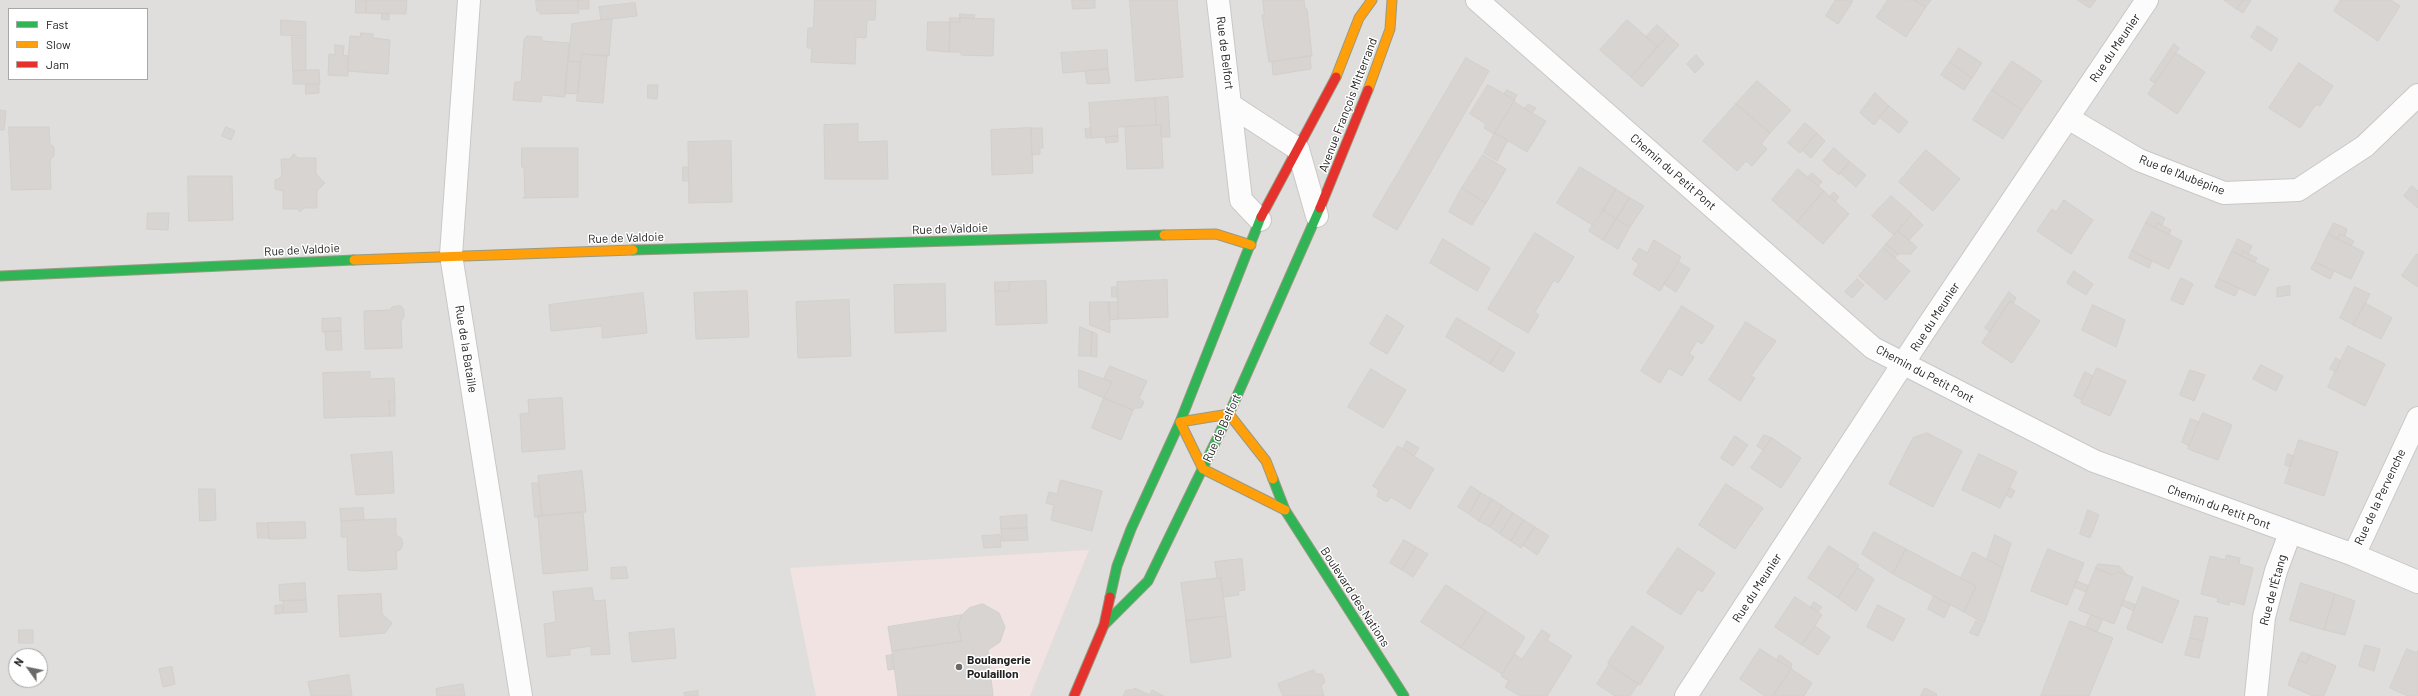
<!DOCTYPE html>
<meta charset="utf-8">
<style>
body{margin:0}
#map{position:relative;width:2418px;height:696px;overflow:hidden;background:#f0eeeb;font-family:Barlow,sans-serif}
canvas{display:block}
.legend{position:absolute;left:8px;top:8px;width:140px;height:72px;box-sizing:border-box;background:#fff;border:1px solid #a7a7a7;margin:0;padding:5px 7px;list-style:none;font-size:12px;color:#222}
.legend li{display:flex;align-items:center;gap:8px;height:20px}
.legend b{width:20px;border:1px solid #a7a7a7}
.north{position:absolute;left:8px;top:648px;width:40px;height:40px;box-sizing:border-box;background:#fff;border:1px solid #a7a7a7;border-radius:50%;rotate:303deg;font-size:11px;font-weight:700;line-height:16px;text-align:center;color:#222}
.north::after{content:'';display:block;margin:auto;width:14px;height:18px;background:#6a6968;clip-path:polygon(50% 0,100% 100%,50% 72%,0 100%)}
</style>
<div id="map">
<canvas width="2418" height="696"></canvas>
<ul class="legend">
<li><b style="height:5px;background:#30b455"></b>Fast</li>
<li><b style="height:5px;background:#ff9f0a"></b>Slow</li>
<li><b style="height:5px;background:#e5322d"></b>Jam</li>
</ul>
<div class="north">N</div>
</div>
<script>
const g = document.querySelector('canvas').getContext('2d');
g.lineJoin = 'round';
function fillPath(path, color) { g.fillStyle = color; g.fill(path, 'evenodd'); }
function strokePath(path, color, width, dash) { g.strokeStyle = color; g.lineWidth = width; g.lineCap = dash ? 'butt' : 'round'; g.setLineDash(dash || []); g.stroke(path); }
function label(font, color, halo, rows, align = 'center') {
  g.font = font + ' Barlow,sans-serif'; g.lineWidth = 3; g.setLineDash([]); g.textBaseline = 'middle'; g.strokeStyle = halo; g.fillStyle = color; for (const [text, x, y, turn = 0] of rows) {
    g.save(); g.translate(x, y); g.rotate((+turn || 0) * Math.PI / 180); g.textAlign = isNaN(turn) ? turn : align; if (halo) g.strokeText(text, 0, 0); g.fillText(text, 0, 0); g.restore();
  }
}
fillPath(new Path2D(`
 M 0,0 L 2418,0 L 2418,696 L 0,696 ZM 9,9 L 147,9 L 147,79 L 9,79 ZM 16,656 L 40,656 L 40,680 L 16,680 Z`), '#dfdedc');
fillPath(new Path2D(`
 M 1089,550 L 1030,696 L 816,696 L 790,568 Z`), '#f1e3e1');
const building = new Path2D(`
 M 356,0 L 366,0 L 366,13 L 356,13 Z
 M 366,0 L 407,0 L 406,14 L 366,13 Z
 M 536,0 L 578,0 L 579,13 L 540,14 L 540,12 L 537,11 Z
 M 578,0 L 589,0 L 589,9 L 579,9 Z
 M 815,0 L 876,0 L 875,20 L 867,20 L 866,38 L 856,37 L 855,64 L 811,62 L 812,48 L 807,48 L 808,28 L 813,28 Z
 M 1072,0 L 1095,0 L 1095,8 L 1073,9 Z
 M 1130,0 L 1177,0 L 1183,77 L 1136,81 Z
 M 1263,0 L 1304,0 L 1305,9 L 1307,9 L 1312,56 L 1269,62 L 1262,15 L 1264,14 Z
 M 1836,0 L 1853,1 L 1838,24 L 1826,16 Z
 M 1914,0 L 1926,7 L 1906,37 L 1876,17 L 1888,0 Z
 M 1914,0 L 1931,0 L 1926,7 Z
 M 2078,0 L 2096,0 L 2090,8 Z
 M 2224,0 L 2243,0 L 2237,9 Z
 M 2243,0 L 2251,0 L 2243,13 L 2237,9 Z
 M 2341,0 L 2391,0 L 2400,6 L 2378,41 L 2334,11 Z
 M 635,3 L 637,16 L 601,20 L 599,7 Z
 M 382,14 L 389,14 L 389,20 L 382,19 Z
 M 960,14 L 975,15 L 974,18 L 960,18 Z
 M 950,18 L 960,18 L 960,22 L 950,22 Z
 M 960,18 L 994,19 L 993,56 L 961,55 L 961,52 L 949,52 L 950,22 L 960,22 Z
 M 612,19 L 609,56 L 582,54 L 581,62 L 568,61 L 572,24 Z
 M 281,20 L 306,22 L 306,36 L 281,35 Z
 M 1627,20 L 1658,47 L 1631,77 L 1600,50 Z
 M 928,22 L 950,22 L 949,52 L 927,50 Z
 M 1657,25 L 1668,35 L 1658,47 L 1646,37 Z
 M 2258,26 L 2278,39 L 2271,51 L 2251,37 Z
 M 361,33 L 373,34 L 373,38 L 390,40 L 388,74 L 347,71 L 350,36 L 360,37 Z
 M 1668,35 L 1679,45 L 1642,87 L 1631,77 Z
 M 527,36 L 542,37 L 542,41 L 569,43 L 565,97 L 542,95 L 541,102 L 513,100 L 515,82 L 521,82 L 524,40 Z
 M 292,37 L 306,37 L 306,70 L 293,71 Z
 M 2174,44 L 2179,48 L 2155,83 L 2150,80 Z
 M 335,45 L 344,46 L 343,55 L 348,56 L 348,76 L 328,75 L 329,54 L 335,55 Z
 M 1959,48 L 1982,63 L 1972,78 L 1950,62 Z
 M 1107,50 L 1108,69 L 1063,73 L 1061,53 Z
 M 2176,53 L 2205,72 L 2177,114 L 2148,94 Z
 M 582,54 L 607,56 L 603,103 L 577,101 Z
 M 1696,55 L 1704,64 L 1695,73 L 1687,64 Z
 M 1310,56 L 1311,69 L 1273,75 L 1272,62 Z
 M 1466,58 L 1489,71 L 1397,230 L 1373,216 Z
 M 568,61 L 581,62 L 578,94 L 565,93 Z
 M 2012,61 L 2042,81 L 2022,110 L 1992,90 Z
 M 1950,62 L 1972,78 L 1964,90 L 1941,75 Z
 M 2299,63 L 2333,86 L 2320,106 L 2316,104 L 2300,128 L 2269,108 Z
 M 1108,69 L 1110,83 L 1087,84 L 1085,71 Z
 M 319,70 L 320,84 L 293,84 L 293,71 Z
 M 1757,81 L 1791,110 L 1770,133 L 1736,104 Z
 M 306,84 L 319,84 L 319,93 L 306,94 Z
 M 648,85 L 658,85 L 657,99 L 648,98 Z
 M 1488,85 L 1515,100 L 1494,134 L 1484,128 L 1486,124 L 1470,114 Z
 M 1507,90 L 1517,95 L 1514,100 L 1504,94 Z
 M 1992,90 L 2022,110 L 2003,139 L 1973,120 Z
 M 1875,93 L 1889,106 L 1874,125 L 1860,113 Z
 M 1168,97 L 1170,137 L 1161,137 L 1161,125 L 1156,125 L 1155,98 Z
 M 1155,98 L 1156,125 L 1117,127 L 1118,136 L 1091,138 L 1089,103 Z
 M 1514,102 L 1546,121 L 1527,152 L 1495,133 Z
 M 1528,104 L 1536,108 L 1532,113 L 1525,109 Z
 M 1736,104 L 1770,133 L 1761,144 L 1767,149 L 1752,166 L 1746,161 L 1737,171 L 1703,141 Z
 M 1889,106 L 1908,122 L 1899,133 L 1879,117 Z
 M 0,110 L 6,111 L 4,130 L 0,130 Z
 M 1805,123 L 1817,133 L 1800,153 L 1788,143 Z
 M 858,124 L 858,142 L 887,141 L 888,179 L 825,179 L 824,125 Z
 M 1161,125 L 1163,168 L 1127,169 L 1125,127 Z
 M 9,127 L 49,127 L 50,144 L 54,147 L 54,156 L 50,160 L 51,189 L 12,190 Z
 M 226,127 L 235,131 L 231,140 L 222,136 Z
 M 1031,128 L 1033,173 L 992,175 L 991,130 Z
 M 1031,128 L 1042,128 L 1043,148 L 1040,148 L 1040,154 L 1032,155 Z
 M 1091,128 L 1091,138 L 1086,138 L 1085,129 Z
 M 1495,133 L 1508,140 L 1497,161 L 1484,153 Z
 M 1817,133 L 1825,141 L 1811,158 L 1802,150 Z
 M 1118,136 L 1118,142 L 1106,143 L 1105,137 Z
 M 731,141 L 732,202 L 689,203 L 688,142 Z
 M 522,148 L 578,148 L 578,197 L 523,198 L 525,197 L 524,167 L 522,167 Z
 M 1834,148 L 1850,162 L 1839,175 L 1823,161 Z
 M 1926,150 L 1960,179 L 1933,211 L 1899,182 Z
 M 294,154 L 298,158 L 316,158 L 316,174 L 325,183 L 317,191 L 317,208 L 304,208 L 300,212 L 297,209 L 283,209 L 283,191 L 275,189 L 275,180 L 282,177 L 281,159 L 290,159 Z
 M 1483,155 L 1506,169 L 1486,203 L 1462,188 Z
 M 1850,162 L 1866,175 L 1856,187 L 1840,173 Z
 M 683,167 L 688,167 L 689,181 L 683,181 Z
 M 1580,167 L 1616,189 L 1594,226 L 1557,203 Z
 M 1798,169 L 1824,191 L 1797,222 L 1772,200 Z
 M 1812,173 L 1822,182 L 1818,186 L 1808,177 Z
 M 188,176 L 232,176 L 233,220 L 189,221 Z
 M 2412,186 L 2418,191 L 2418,208 L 2404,196 Z
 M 1462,188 L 1486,203 L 1472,225 L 1449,212 Z
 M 1616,189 L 1630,198 L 1616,219 L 1603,210 Z
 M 1824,191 L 1849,214 L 1823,244 L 1797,222 Z
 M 1834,192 L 1839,197 L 1835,202 L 1830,197 Z
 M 1891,196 L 1912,214 L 1894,235 L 1872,216 Z
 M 1630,198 L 1644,206 L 1630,227 L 1616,219 Z
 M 2064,200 L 2093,220 L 2071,254 L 2037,231 L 2052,209 L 2056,212 Z
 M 1603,210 L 1616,219 L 1603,240 L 1589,231 Z
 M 2152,212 L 2165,218 L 2162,225 L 2157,223 L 2155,228 L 2146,223 Z
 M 148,213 L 169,213 L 168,230 L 147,229 Z
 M 1912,215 L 1923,225 L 1909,240 L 1898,231 Z
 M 1616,219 L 1630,227 L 1618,249 L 1603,240 Z
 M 2146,223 L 2182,241 L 2169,269 L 2132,251 Z
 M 2157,223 L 2171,230 L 2169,235 L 2155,228 Z
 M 2334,223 L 2347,229 L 2345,236 L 2340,234 L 2337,239 L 2328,234 Z
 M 1898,231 L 1917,247 L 1911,254 L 1898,254 L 1886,244 Z
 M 1535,233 L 1574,257 L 1558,283 L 1554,280 L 1535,312 L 1539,315 L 1528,333 L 1488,309 Z
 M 2328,234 L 2364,252 L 2351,279 L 2315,262 Z
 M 2340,234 L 2354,241 L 2351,246 L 2337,239 Z
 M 1443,239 L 1490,268 L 1477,291 L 1430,263 Z
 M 2238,239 L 2252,246 L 2248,254 L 2243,251 L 2241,256 L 2232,251 Z
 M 1654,240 L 1681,257 L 1660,291 L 1633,274 L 1639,264 L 1632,259 L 1639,248 L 1647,253 Z
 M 1886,244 L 1898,254 L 1895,258 L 1883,248 Z
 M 1883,248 L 1910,271 L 1886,300 L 1859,276 Z
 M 2132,251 L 2152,261 L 2149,268 L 2129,258 Z
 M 2232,251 L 2269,269 L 2255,296 L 2219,279 Z
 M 2243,251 L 2257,258 L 2255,262 L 2241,256 Z
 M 2417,254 L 2418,255 L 2418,287 L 2402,276 Z
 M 1679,262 L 1690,269 L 1676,292 L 1664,284 Z
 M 2315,262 L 2334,271 L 2330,279 L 2311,269 Z
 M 2074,271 L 2093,284 L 2086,295 L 2067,283 Z
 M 2181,278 L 2193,284 L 2183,305 L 2171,300 Z
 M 1857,279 L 1864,285 L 1852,298 L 1845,292 Z
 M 2219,279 L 2239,288 L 2235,296 L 2215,287 Z
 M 1167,280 L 1168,317 L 1118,319 L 1117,282 Z
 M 1046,281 L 1047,323 L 996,325 L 995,291 L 1009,291 L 1009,282 Z
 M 995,282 L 1009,282 L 1009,291 L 995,291 Z
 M 945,284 L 946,331 L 895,333 L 894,285 Z
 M 2290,286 L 2290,295 L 2277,297 L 2277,288 Z
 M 1112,287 L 1117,287 L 1118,297 L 1112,297 Z
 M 2355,287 L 2370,294 L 2354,325 L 2340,318 Z
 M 747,291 L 749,337 L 696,339 L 694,293 Z
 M 2009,292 L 2016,298 L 2013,303 L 2010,301 L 1990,332 L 1985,328 Z
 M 643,293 L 647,333 L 602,338 L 602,326 L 551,331 L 549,305 Z
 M 849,300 L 851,356 L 798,358 L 796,302 Z
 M 2010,301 L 2040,321 L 2012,363 L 1982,343 Z
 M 1090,302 L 1109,302 L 1110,333 L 1090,325 Z
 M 1109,302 L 1118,302 L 1118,319 L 1110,320 Z
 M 2365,303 L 2392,318 L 2381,339 L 2353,325 Z
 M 2093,305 L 2125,320 L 2116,347 L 2082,330 Z
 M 401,306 L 404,310 L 404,317 L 401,321 L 402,348 L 365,349 L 364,311 L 390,310 L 392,307 Z
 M 1682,306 L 1714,326 L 1702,344 L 1697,341 L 1689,354 L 1694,357 L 1682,376 L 1669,368 L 1660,383 L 1641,371 Z
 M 1387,315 L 1404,326 L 1387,354 L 1370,344 Z
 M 341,318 L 341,331 L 322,332 L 322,319 Z
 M 1457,318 L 1502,345 L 1490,364 L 1446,337 Z
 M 1746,322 L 1776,341 L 1751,376 L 1755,378 L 1740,401 L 1709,380 Z
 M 1080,327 L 1092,332 L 1091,356 L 1079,356 Z
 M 341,331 L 342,350 L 326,350 L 325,332 Z
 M 1092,332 L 1097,334 L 1097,357 L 1091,356 Z
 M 1502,345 L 1515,353 L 1503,372 L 1490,364 Z
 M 2348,346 L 2385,364 L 2365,406 L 2328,387 Z
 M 2336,358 L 2341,361 L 2336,372 L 2330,369 Z
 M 2261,365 L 2283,376 L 2276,391 L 2253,379 Z
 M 1110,366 L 1147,381 L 1139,398 L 1144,402 L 1141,408 L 1135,408 L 1133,410 L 1104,398 L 1112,382 L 1104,379 Z
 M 2097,368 L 2126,381 L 2110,416 L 2081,403 Z
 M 1371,369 L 1406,390 L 1383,428 L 1348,407 Z
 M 1079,370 L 1112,382 L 1104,398 L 1079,387 Z
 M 2190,370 L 2205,375 L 2194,401 L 2180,395 Z
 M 370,372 L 370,379 L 394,378 L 395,400 L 389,400 L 390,416 L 324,418 L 323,373 Z
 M 2085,372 L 2093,376 L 2082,400 L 2074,396 Z
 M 562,398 L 565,449 L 522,452 L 520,414 L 529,413 L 528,400 Z
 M 1104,398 L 1133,410 L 1121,440 L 1092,428 Z
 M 389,400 L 395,400 L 395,416 L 390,416 Z
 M 2203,413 L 2232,425 L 2218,460 L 2188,449 Z
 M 2191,419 L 2199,422 L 2189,446 L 2182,442 Z
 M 1927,433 L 1962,451 L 1933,507 L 1889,484 L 1913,438 Z
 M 1764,435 L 1772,438 L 1763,450 L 1757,446 Z
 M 1735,436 L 1748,445 L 1733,466 L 1721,458 Z
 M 1772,438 L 1801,458 L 1781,488 L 1751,468 Z
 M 2299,440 L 2338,452 L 2324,496 L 2285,483 Z
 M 1407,441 L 1419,448 L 1414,456 L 1403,449 Z
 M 1398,446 L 1434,469 L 1410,509 L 1391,497 L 1387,502 L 1377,496 L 1379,490 L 1373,486 Z
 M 392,452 L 394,493 L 356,495 L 351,455 Z
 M 1979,454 L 2017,472 L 2000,508 L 1962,490 Z
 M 2288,454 L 2294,456 L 2290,467 L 2285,465 Z
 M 582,471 L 586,512 L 542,516 L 538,476 Z
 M 1061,480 L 1102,491 L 1092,531 L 1051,520 L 1054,505 L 1046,503 L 1049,492 L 1057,494 Z
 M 532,483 L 539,483 L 542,516 L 535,517 Z
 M 1726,484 L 1763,508 L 1735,549 L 1699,525 Z
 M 1471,486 L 1481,493 L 1469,514 L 1458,507 Z
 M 2010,488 L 2015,491 L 2011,498 L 2006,495 Z
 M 199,489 L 215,489 L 216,520 L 200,521 Z
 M 1481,493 L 1492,499 L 1479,521 L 1469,514 Z
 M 1492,499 L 1503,506 L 1490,527 L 1479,521 Z
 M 1503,506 L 1513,513 L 1500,534 L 1490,527 Z
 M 363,508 L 364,520 L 341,521 L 340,509 Z
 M 2088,510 L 2099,515 L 2090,538 L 2080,534 Z
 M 583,512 L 588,570 L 543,574 L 538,516 Z
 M 1513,513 L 1524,520 L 1511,541 L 1500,534 Z
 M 1027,515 L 1027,528 L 1001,529 L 1000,517 Z
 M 396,519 L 396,535 L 401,538 L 403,543 L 401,549 L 396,552 L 397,569 L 364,571 L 348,570 L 347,537 L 341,537 L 341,521 Z
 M 1524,520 L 1535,527 L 1521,548 L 1511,541 Z
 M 305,522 L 306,538 L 269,539 L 268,523 Z
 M 257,523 L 268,523 L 269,538 L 258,538 Z
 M 1535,527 L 1549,536 L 1537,555 L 1523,545 Z
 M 1027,528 L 1028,540 L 1002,541 L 1001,529 Z
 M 1874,532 L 1906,549 L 1893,574 L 1862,554 Z
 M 1000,535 L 1001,547 L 984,548 L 982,536 Z
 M 1995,535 L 2011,543 L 2003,568 L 1987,559 Z
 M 1404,540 L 1416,547 L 1402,570 L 1390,563 Z
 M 1829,546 L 1859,565 L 1838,598 L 1808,578 Z
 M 1416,547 L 1428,554 L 1413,577 L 1402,570 Z
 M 1678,548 L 1715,573 L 1702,592 L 1698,589 L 1681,615 L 1647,593 Z
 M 1906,549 L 1976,586 L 1964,612 L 1893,574 Z
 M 2048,549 L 2084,563 L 2067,605 L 2031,591 Z
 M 1973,552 L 2003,568 L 1984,623 L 1964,612 L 1976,586 L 1961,578 Z
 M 2227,555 L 2240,558 L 2239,564 L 2253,568 L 2244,605 L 2230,601 L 2229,605 L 2217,602 L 2218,598 L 2201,594 L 2210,556 L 2225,560 Z
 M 1242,559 L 1245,590 L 1238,591 L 1239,595 L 1223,597 L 1221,578 L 1217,579 L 1215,562 Z
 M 2098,564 L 2119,566 L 2128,576 L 2118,572 L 2112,575 L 2096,568 Z
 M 626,567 L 628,578 L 611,579 L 611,568 Z
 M 1858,568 L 1874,579 L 1856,611 L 1838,598 Z
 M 2096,568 L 2112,575 L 2118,572 L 2133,577 L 2114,624 L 2079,610 Z
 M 1221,578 L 1226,616 L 1186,621 L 1181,583 Z
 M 2076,581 L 2089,586 L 2086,592 L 2074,587 Z
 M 305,583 L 306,600 L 280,601 L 279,585 Z
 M 2301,583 L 2335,594 L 2324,630 L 2290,620 Z
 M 1446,585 L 1486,611 L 1461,648 L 1421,622 Z
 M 2143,587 L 2179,601 L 2162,643 L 2127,629 Z
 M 592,588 L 594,601 L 605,600 L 610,654 L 591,655 L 591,646 L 570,649 L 570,655 L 547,657 L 544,624 L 556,622 L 553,592 Z
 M 381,594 L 382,614 L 392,623 L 385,633 L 340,637 L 338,596 Z
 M 2335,594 L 2355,601 L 2345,635 L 2324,630 Z
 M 1934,596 L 1950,605 L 1944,618 L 1928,609 Z
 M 1795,597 L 1822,615 L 1802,645 L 1775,627 Z
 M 306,600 L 307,612 L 284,613 L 283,601 Z
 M 2123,600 L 2136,605 L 2134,611 L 2121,605 Z
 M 1814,602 L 1822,607 L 1818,612 L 1811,607 Z
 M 983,604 L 999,613 L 1005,627 L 1000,642 L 988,650 L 993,696 L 898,696 L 892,651 L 962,641 L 958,626 L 962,615 L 969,608 Z
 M 282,605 L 283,613 L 275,614 L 275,606 Z
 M 1878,605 L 1905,619 L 1893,641 L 1867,627 Z
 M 1486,611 L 1525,637 L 1502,674 L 1461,648 Z
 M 962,615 L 958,626 L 962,641 L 892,651 L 888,627 Z
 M 2091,615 L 2103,619 L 2097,632 L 2086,627 Z
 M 1226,616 L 1231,657 L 1191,663 L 1186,621 Z
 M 2195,616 L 2208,618 L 2203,641 L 2190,638 Z
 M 1976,621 L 1983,624 L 1978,636 L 1970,633 Z
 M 2070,621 L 2113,638 L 2089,696 L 2041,696 Z
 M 1632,626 L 1664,647 L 1640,685 L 1608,663 Z
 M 1815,626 L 1830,637 L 1818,655 L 1802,645 Z
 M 674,629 L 676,658 L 632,662 L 629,633 Z
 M 19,630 L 33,630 L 33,643 L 19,643 Z
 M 1542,630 L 1550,635 L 1547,640 L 1572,656 L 1547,696 L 1520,696 L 1505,687 L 1509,681 L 1501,676 L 1514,654 L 1522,659 Z
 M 2190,638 L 2203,641 L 2199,658 L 2185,655 Z
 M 2365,645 L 2380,649 L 2374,671 L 2359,666 Z
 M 1760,649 L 1791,669 L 1773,696 L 1765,696 L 1740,679 Z
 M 2407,649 L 2417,653 L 2418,650 L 2418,696 L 2408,696 L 2390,688 Z
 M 2302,652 L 2310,655 L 2306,663 L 2298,660 Z
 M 892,655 L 894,669 L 888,670 L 886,656 Z
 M 1780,655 L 1792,664 L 1791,669 L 1777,660 Z
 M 2310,655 L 2336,666 L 2324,696 L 2313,696 L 2288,685 L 2298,660 L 2306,663 Z
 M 1609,665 L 1638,684 L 1630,696 L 1615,696 L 1597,684 Z
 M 172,667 L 175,684 L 163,687 L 159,669 Z
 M 1791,669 L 1812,683 L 1804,696 L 1773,696 Z
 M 1314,670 L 1316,674 L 1322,674 L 1325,682 L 1321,686 L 1324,696 L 1283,696 L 1278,684 Z
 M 349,675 L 352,696 L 311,696 L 308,682 Z
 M 463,684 L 465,696 L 437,696 L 436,689 Z
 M 1134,688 L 1150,695 L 1152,690 L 1164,696 L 1123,696 L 1126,690 L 1133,690 Z
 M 1925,688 L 1937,694 L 1936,696 L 1921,696 Z
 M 698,691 L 698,696 L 685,696 L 684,693 Z`);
fillPath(building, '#d7d4d2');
strokePath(building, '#d3d0cc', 1);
const street = new Path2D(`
 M 469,0 L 451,255 L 521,696
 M 1218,0 L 1241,200 L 1260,220
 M 1477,0 L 1873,348 L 2094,461 L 2354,555 L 2418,582
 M 1232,106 L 1298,149 L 1317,216
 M 2068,118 L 2139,160 L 2224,193 L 2298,190 L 2365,146 L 2418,95
 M 2354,555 L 2418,418
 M 1686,696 L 1925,330 L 2147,0
 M 2256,696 L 2264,617 L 2276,571 L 2290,533`);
const fast = new Path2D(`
 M 633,250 L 1164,235
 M 1,276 L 354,260
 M 1273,479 L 1285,510 L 1404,696
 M 1110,597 L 1117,566 L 1131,529 L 1180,422 L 1261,217
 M 1104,625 L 1148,581 L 1229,414 L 1320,208`);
const slow = new Path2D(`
 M 1336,77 L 1359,18 L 1372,0
 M 1368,90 L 1390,29 L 1392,0
 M 1164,235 L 1216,234 L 1251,245
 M 354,260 L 633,250
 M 1273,479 L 1266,461 L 1229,414 L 1180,422 L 1203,469 L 1285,510`);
const jam = new Path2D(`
 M 1320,208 L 1368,90
 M 1261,217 L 1336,77
 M 1074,696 L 1104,625 L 1110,597`);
strokePath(street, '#c9c8c7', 24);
strokePath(fast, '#999a82', 11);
strokePath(slow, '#999a82', 11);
strokePath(jam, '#999a82', 11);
strokePath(street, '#fdfcfc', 22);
strokePath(fast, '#30b455', 9);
strokePath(slow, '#ff9f0a', 9);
strokePath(jam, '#e5322d', 9);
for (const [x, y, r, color] of [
 [959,667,4,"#6a6968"]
]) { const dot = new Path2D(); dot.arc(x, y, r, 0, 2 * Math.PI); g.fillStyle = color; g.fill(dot); strokePath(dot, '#fff', 1.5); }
label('12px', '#222', '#fff', [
 ["Rue du Meunier",2115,48,-56],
 ["Rue de Belfort",1225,53,83],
 ["Avenue François Mitterrand",1348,105,-69],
 ["Chemin du Petit Pont",1673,172,41],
 ["Rue de l'Aubépine",2182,175,21],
 ["Rue de Valdoie",950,229,-2],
 ["Rue de Valdoie",626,238,-2],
 ["Rue de Valdoie",302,250,-3],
 ["Rue du Meunier",1935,317,-57],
 ["Rue de la Bataille",466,349,81],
 ["Chemin du Petit Pont",1925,374,28],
 ["Rue de Belfort",1222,428,-65],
 ["Rue de la Pervenche",2380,497,-65],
 ["Chemin du Petit Pont",2219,507,20],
 ["Rue du Meunier",1757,588,-57],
 ["Rue de l'Étang",2273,590,-75],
 ["Boulevard des Nations",1355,597,57]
]);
label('bold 12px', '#222', '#fff', [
 ["Boulangerie",967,660],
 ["Poulaillon",967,674]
], 'left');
</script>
